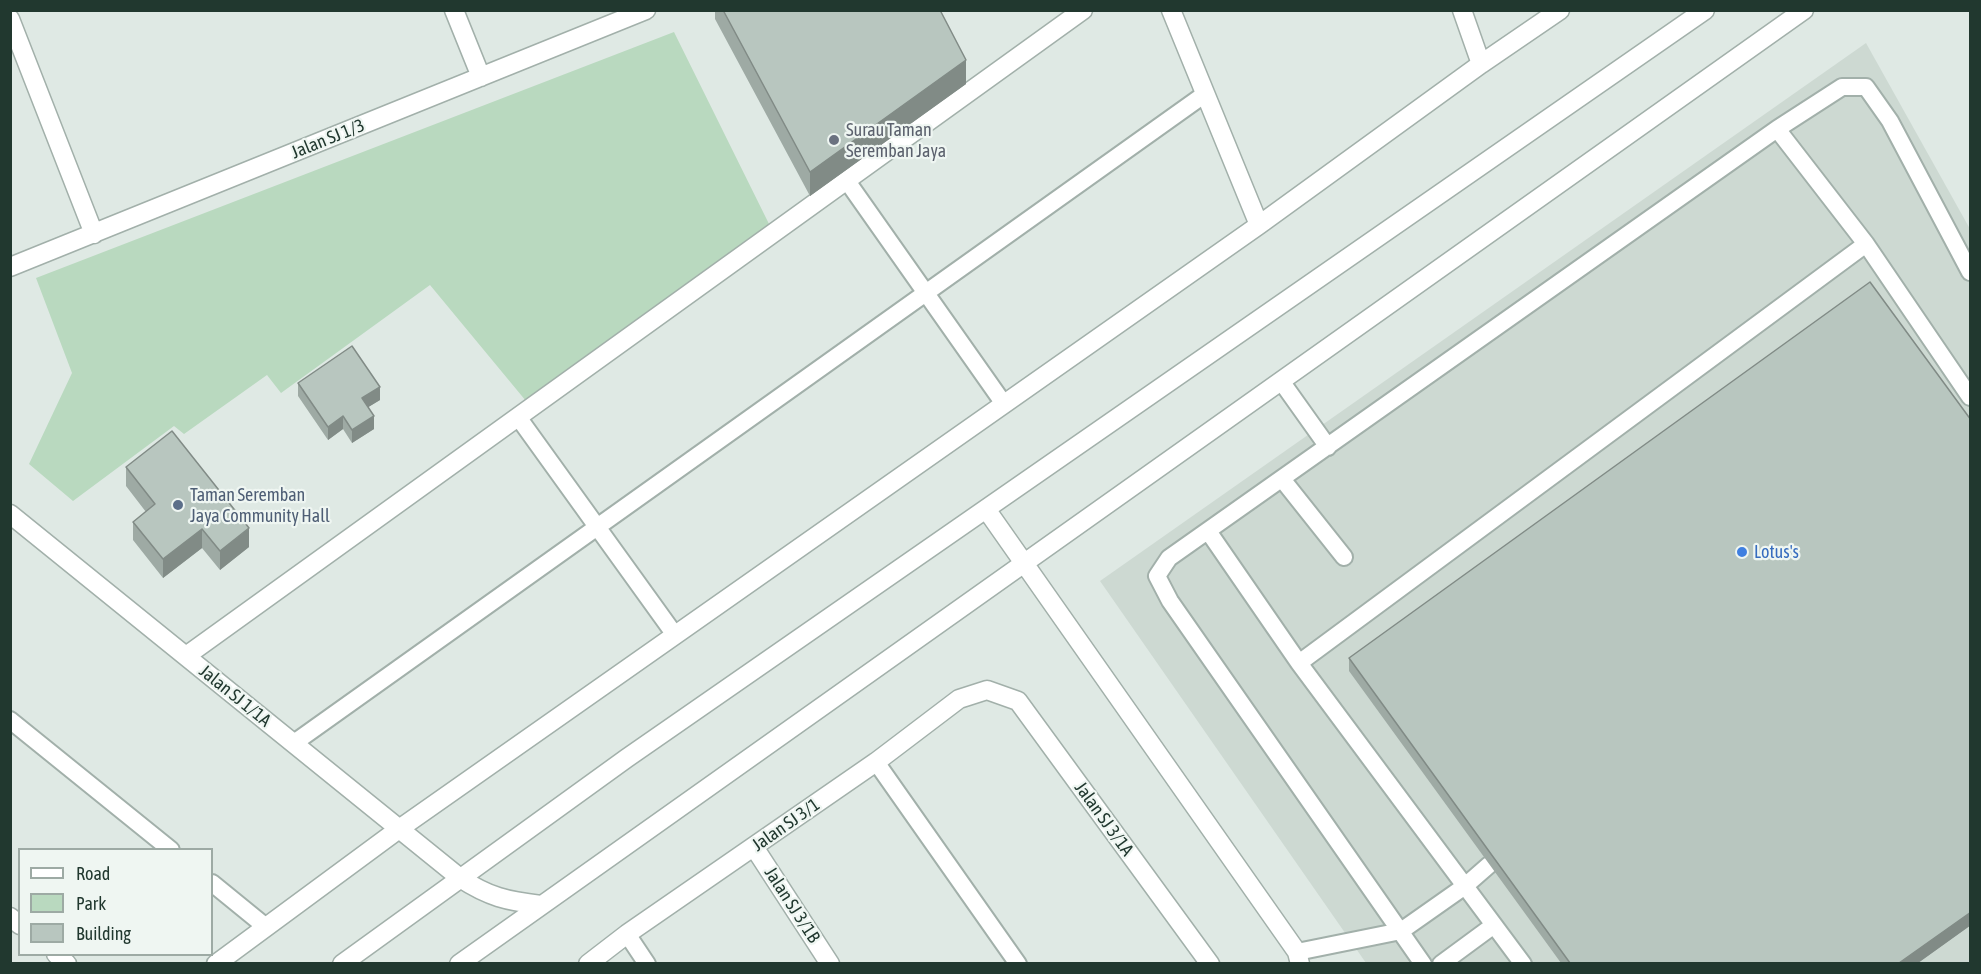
<!DOCTYPE html>
<style>
body{margin:0}
#map{position:relative;width:1981px;height:974px;overflow:hidden;background:#dfe9e4;font-family:"Asap Condensed",sans-serif}
canvas{display:block}
.frame{position:absolute;inset:0;border:12px solid #21382f;pointer-events:none}
.legend{position:absolute;left:18px;top:848px;width:195px;height:108px;box-sizing:border-box;background:#eff6f2;border:2px solid #9daaa4;margin:0;padding:8px 10px;list-style:none;font-size:18px;color:#21382f}
.legend li{display:flex;align-items:center;gap:12px;height:30px}
.legend b{width:30px;border:2px solid #9daaa4}
</style>
<div id="map">
<canvas width="1981" height="974"></canvas>
<div class="frame"></div>
<ul class="legend">
<li><b style="height:8px;background:#fff"></b>Road</li>
<li><b style="height:16px;background:#b9d9bf"></b>Park</li>
<li><b style="height:16px;background:#b8c6bf"></b>Building</li>
</ul>
</div>
<script>
const g = document.querySelector('canvas').getContext('2d');
g.lineJoin = 'round';
function fillPath(path, color) { g.fillStyle = color; g.fill(path, 'evenodd'); }
function strokePath(path, color, width, dash) { g.strokeStyle = color; g.lineWidth = width; g.lineCap = dash ? 'butt' : 'round'; g.setLineDash(dash || []); g.stroke(path); }
function label(font, color, halo, rows, align = 'center') {
  g.font = font + ' "Asap Condensed",sans-serif'; g.lineWidth = 4.5; g.setLineDash([]); g.textBaseline = 'middle'; g.strokeStyle = halo; g.fillStyle = color; for (const [text, x, y, turn = 0] of rows) {
    g.save(); g.translate(x, y); g.rotate((+turn || 0) * Math.PI / 180); g.textAlign = isNaN(turn) ? turn : align; if (halo) g.strokeText(text, 0, 0); g.fillText(text, 0, 0); g.restore();
  }
}
fillPath(new Path2D(`
 M 1866,43 L 1970,229 L 1970,963 L 1366,963 L 1100,581 Z`), '#cdd9d2');
fillPath(new Path2D(`
 M 674,32 L 771,228 L 526,401 L 430,285 L 281,393 L 267,375 L 184,434 L 174,426 L 73,501 L 29,464 L 72,373 L 36,278 Z`), '#b9d9bf');
const service = new Path2D(`
 M 1777,129 L 1866,244 L 1970,397
 M 847,181 L 1004,404
 M 1281,381 L 1328,447
 M 518,417 L 675,635
 M 1282,479 L 1344,557
 M 1208,531 L 1299,663 L 1494,925 L 1441,964
 M 1299,663 L 1866,244
 M 10,720 L 171,850
 M 294,743 L 1205,94
 M 876,762 L 1018,964
 M 212,883 L 266,927
 M 1494,925 L 1523,964
 M 627,934 L 647,964
 M 1297,952 L 1401,931 L 1465,886 L 1489,865
 M 1423,964 L 1170,601 L 1157,576 L 1169,558 L 1777,129 L 1842,87 L 1866,87 L 1890,121 L 1970,272`);
const minor = new Path2D(`
 M 454,10 L 481,77
 M 1171,10 L 1259,225
 M 1462,10 L 1481,64
 M 10,19 L 94,234
 M 10,267 L 646,10
 M 10,514 L 460,878
 M 186,656 L 1083,10
 M 754,847 L 830,964
 M 10,917 L 20,925
 M 56,954 L 67,964
 M 216,964 L 399,829 L 1259,225 L 1481,64 L 1560,10
 M 588,964 L 627,934 L 876,762 L 959,699 L 987,690 L 1018,701 L 1210,964`);
const tertiary = new Path2D(`
 M 986,509 L 1297,952 L 1300,964
 M 460,878 C 489,897 507,901 541,905
 M 342,964 L 627,758 L 1705,10
 M 459,964 L 1804,10`);
strokePath(service, '#a2b0aa', 20);
strokePath(minor, '#a2b0aa', 21);
strokePath(tertiary, '#a2b0aa', 21);
strokePath(service, '#fff', 16);
strokePath(minor, '#fff', 18);
strokePath(tertiary, '#fff', 18);
fillPath(new Path2D(`
 M 715,10 L 940,10 L 966,84 L 810,196 L 715,19 Z
 M 298,383 L 380,400 L 368,407 L 374,429 L 352,443 L 343,429 L 328,440 L 298,396 Z
 M 1971,420 L 1971,925 L 1918,963 L 1561,963 L 1349,671 L 1349,658 Z
 M 126,467 L 249,547 L 220,570 L 202,548 L 163,578 L 133,540 L 133,522 L 146,512 L 126,486 Z`), '#9eaaa4');
fillPath(new Path2D(`
 M 966,60 L 966,84 L 810,196 L 810,172 Z
 M 380,387 L 380,400 L 362,411 L 362,398 Z
 M 343,416 L 343,429 L 328,440 L 328,427 Z
 M 374,416 L 374,429 L 352,443 L 352,430 Z
 M 249,528 L 249,547 L 220,570 L 220,551 Z
 M 202,529 L 202,548 L 163,578 L 163,559 Z
 M 1971,912 L 1971,925 L 1918,963 L 1899,963 Z`), '#818b86');
const building = new Path2D(`
 M 723,10 L 940,10 L 966,60 L 810,172 Z
 M 1870,282 L 1971,420 L 1971,912 L 1899,963 L 1570,963 L 1349,658 Z
 M 352,346 L 380,387 L 362,398 L 374,416 L 352,430 L 343,416 L 328,427 L 298,383 Z
 M 172,431 L 249,528 L 220,551 L 202,529 L 163,559 L 133,522 L 155,504 L 126,467 Z`);
fillPath(building, '#b8c6bf');
strokePath(building, '#818b86', 1.5);
for (const [x, y, r, color] of [
 [834,140,6,"#6b7280"],
 [178,505,6,"#5c6f8a"],
 [1742,552,6,"#3f7fe0"]
]) { const dot = new Path2D(); dot.arc(x, y, r, 0, 2 * Math.PI); g.fillStyle = color; g.fill(dot); strokePath(dot, '#eff6f2', 2); }
label('18px', '#5b616d', '#eff6f2', [
 ["Surau Taman",846,130],
 ["Seremban Jaya",846,151]
], 'left');
label('18px', '#21382f', '#eff6f2', [
 ["Jalan SJ 1/3",328,139,-22],
 ["Jalan SJ 1/1A",235,696,39],
 ["Jalan SJ 3/1A",1104,819,54],
 ["Jalan SJ 3/1",786,825,-35],
 ["Jalan SJ 3/1B",792,905,57]
]);
label('18px', '#4e5e75', '#eff6f2', [
 ["Taman Seremban",190,495],
 ["Jaya Community Hall",190,516]
], 'left');
label('18px', '#366cbe', '#eff6f2', [
 ["Lotus's",1754,552]
], 'left');
</script>
